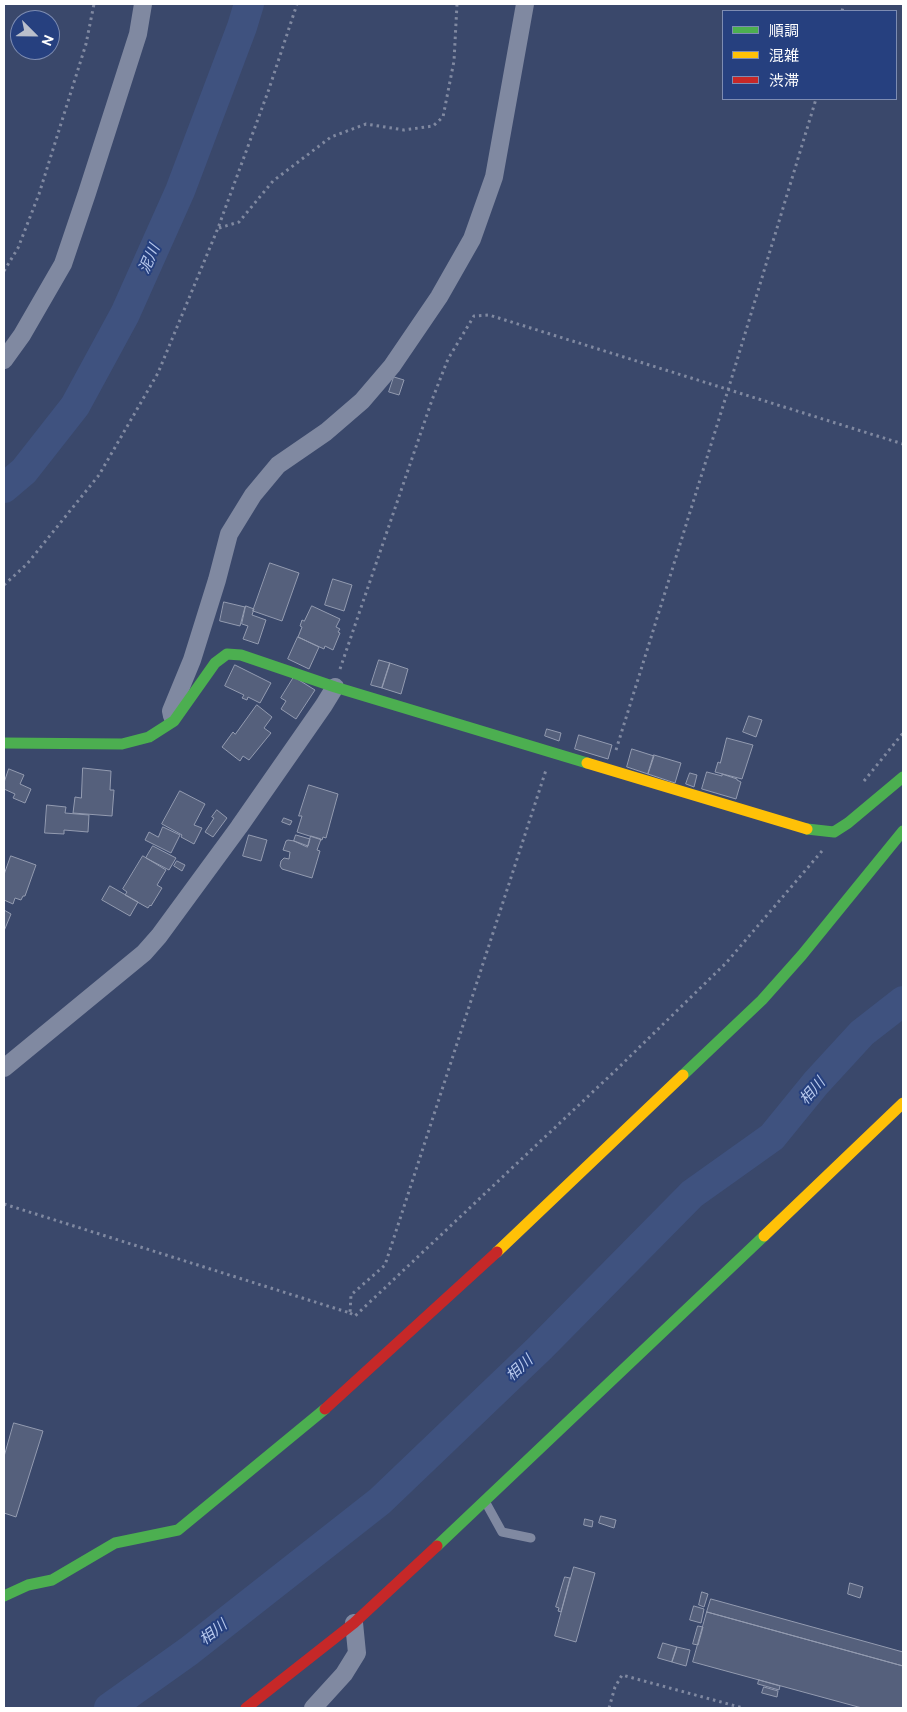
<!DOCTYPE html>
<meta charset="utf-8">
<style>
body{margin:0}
#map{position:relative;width:907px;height:1712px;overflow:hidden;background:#3a486b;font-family:Ubuntu,"Noto Sans JP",sans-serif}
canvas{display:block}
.frame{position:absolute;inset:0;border:5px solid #fff;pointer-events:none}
.legend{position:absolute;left:722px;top:10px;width:175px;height:90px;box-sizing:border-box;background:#26407f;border:1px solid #7d8cb2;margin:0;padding:6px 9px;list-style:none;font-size:15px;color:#fff}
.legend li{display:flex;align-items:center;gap:10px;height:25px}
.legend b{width:25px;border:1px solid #7d8cb2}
.north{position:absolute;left:10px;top:10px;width:50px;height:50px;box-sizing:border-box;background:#26407f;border:1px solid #7d8cb2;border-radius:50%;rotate:113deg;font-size:14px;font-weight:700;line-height:20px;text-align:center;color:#fff}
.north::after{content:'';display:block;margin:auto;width:18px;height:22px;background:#babfcb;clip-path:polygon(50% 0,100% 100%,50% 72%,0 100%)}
</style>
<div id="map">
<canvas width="907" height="1712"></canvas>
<div class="frame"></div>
<ul class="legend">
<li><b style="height:6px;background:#4caf50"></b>順調</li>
<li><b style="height:6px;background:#ffc107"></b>混雑</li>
<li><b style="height:6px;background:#c62828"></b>渋滞</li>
</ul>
<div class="north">N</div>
</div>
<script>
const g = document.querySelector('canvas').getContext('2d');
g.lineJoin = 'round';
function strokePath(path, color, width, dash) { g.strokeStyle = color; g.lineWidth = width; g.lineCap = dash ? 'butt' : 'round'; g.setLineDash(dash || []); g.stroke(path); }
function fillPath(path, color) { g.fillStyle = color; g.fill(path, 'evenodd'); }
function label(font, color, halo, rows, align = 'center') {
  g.font = font + ' Ubuntu,"Noto Sans JP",sans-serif'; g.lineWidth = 4; g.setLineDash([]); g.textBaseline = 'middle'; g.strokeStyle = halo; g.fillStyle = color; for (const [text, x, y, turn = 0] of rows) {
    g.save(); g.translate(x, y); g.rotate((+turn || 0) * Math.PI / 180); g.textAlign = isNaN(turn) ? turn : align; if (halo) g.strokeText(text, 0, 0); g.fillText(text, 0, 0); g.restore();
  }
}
strokePath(new Path2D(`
 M 4,488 L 24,471 L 75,406 L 125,314 L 180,191 L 242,27 L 249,4
 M 109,1708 L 189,1651 L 380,1501 L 540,1348 L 692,1194 L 772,1137 L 816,1083 L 862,1033 L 903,1001`), '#3f527f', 30);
const building = new Path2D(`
 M 394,377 L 404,380 L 399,395 L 389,392 Z
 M 270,563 L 299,573 L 282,621 L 253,611 Z
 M 333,579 L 352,585 L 344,611 L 325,605 Z
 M 224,602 L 245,607 L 240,626 L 220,621 Z
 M 246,606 L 254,609 L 252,615 L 266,620 L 258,644 L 243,639 L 248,626 L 242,624 Z
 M 312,606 L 340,619 L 336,627 L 340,629 L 338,632 L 340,633 L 333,650 L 325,646 L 324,649 L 298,637 L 302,627 L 300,626 L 302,620 L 304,621 Z
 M 298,637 L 319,647 L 309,669 L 288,659 Z
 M 379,660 L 390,663 L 382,688 L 371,685 Z
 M 390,663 L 408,669 L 401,694 L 382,688 Z
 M 235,665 L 271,683 L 260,703 L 248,697 L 247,700 L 242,698 L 244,695 L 225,686 Z
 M 294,677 L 315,690 L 296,719 L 281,709 L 286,701 L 281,698 Z
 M 257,705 L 272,717 L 264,728 L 271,733 L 249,760 L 243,756 L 240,761 L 222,747 L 233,732 L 235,734 Z
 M 749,716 L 762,720 L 756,737 L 743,732 Z
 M 547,729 L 561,733 L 559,741 L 545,736 Z
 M 579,735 L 612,745 L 608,759 L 575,749 Z
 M 727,738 L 753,745 L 742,779 L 715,772 L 718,762 L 720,763 Z
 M 632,749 L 654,756 L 648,774 L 627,767 Z
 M 654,755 L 681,763 L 675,783 L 648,774 Z
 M 83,768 L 111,771 L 110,790 L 114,790 L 112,816 L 73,813 L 75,797 L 81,798 Z
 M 9,769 L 24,775 L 20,784 L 31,789 L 25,803 L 13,798 L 15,794 L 4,789 L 4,783 Z
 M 707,772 L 722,776 L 722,774 L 737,779 L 737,780 L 741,782 L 736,799 L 702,789 Z
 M 690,773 L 697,775 L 694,787 L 686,784 Z
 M 309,785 L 338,794 L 326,838 L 323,837 L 322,840 L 297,832 L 302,816 L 299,816 Z
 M 180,791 L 205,804 L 194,825 L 202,828 L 194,844 L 181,837 L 182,835 L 162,824 Z
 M 47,805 L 66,807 L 65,813 L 89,815 L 88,832 L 64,830 L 64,834 L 45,833 Z
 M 217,810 L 227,818 L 213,837 L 205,832 L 214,818 L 212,817 Z
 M 284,818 L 292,821 L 290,825 L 282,822 Z
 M 163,827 L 180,835 L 171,853 L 145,840 L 149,832 L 158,837 Z
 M 249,835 L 267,840 L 261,861 L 243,856 Z
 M 296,835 L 310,839 L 308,846 L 294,841 Z
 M 311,836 L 321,839 L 317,850 L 320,851 L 312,878 L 282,869 L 280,866 L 281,861 L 284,858 L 289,859 L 290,852 L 283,850 L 286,841 L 288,840 L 294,841 L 307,847 Z
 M 153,846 L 176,858 L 169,870 L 146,858 Z
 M 11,856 L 36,865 L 25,896 L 23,896 L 21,900 L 15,898 L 13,904 L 4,900 L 4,875 Z
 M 143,856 L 166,870 L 157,885 L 162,888 L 151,906 L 150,905 L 148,908 L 125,895 L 127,892 L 123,889 Z
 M 177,861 L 185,865 L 182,871 L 174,866 Z
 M 110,886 L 138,902 L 130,916 L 102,900 Z
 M 4,910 L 11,914 L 4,931 Z
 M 14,1423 L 43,1431 L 16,1517 L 4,1513 L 4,1457 Z
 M 601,1516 L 616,1520 L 614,1528 L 599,1523 Z
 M 585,1519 L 593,1521 L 592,1527 L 584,1525 Z
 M 574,1567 L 595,1573 L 576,1642 L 555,1636 Z
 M 565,1577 L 570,1578 L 561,1612 L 558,1611 L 559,1608 L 556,1607 Z
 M 850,1583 L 863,1587 L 860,1598 L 848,1594 Z
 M 702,1592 L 708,1594 L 704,1607 L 699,1605 Z
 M 711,1599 L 903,1652 L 903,1666 L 707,1612 Z
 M 694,1606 L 704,1609 L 701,1623 L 690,1620 Z
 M 707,1612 L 903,1666 L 903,1708 L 862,1708 L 693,1662 Z
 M 698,1626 L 703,1627 L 698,1645 L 693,1644 Z
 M 663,1643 L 677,1647 L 672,1662 L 658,1658 Z
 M 677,1647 L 690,1650 L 686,1666 L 672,1662 Z
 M 759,1680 L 780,1686 L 779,1690 L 758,1684 Z
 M 764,1687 L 778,1691 L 777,1697 L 762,1693 Z`);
fillPath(building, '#55607c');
strokePath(building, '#939bb0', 1);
strokePath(new Path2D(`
 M 842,11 L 844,4
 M 219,228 L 239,222 L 273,181 L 331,137 L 366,124 L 404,130 L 433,126 L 443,117 L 454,61 L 457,4
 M 4,271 L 18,248 L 39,194 L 86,44 L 94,4
 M 4,585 L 27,564 L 99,475 L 158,373 L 218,228 L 269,89 L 297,4
 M 340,669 L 432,400 L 448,359 L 474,316 L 489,315 L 903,444
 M 616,750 L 728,390 L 816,99
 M 864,781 L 903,733
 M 4,1204 L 350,1313 L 351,1295 L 385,1265 L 546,770
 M 350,1313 L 355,1316 L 616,1070 L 726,963 L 822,851
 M 609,1708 L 615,1687 L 622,1675 L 743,1708`), '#8089a1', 3, [2.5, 4]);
strokePath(new Path2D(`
 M 486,1503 L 502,1532 L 531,1538`), '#8089a1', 9);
strokePath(new Path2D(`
 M 4,360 L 22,335 L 63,264 L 87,193 L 138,34 L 143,4
 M 172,716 L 171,711 L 192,660 L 217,580 L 229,534 L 253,495 L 278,465 L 326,432 L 362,401 L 392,366 L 439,297 L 472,239 L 494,177 L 525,4
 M 4,1068 L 144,953 L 159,936 L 239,827 L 324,705 L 335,687
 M 313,1708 L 344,1674 L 357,1653 L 354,1623`), '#8089a1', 18);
strokePath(new Path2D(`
 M 4,743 L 122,744 L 149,737 L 174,721 L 215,663 L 227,654 L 241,655 L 335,687 L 587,763
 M 807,829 L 834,832 L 848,823 L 903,777
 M 683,1075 L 762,1000 L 802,955 L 903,831
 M 437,1546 L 764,1236
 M 4,1596 L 28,1585 L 52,1580 L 115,1543 L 178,1530 L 325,1409`), '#4caf50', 11);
strokePath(new Path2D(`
 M 587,763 L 807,829
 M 764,1236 L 903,1103
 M 497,1252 L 683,1075`), '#ffc107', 11);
strokePath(new Path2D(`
 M 325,1409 L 497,1252
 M 246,1708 L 354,1623 L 437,1546`), '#c62828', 11);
label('italic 15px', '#b7c8ed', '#26407f', [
 ["泥川",149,259,-66],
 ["相川",812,1091,-49],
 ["相川",519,1368,-43],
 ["相川",213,1632,-38]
]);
</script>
